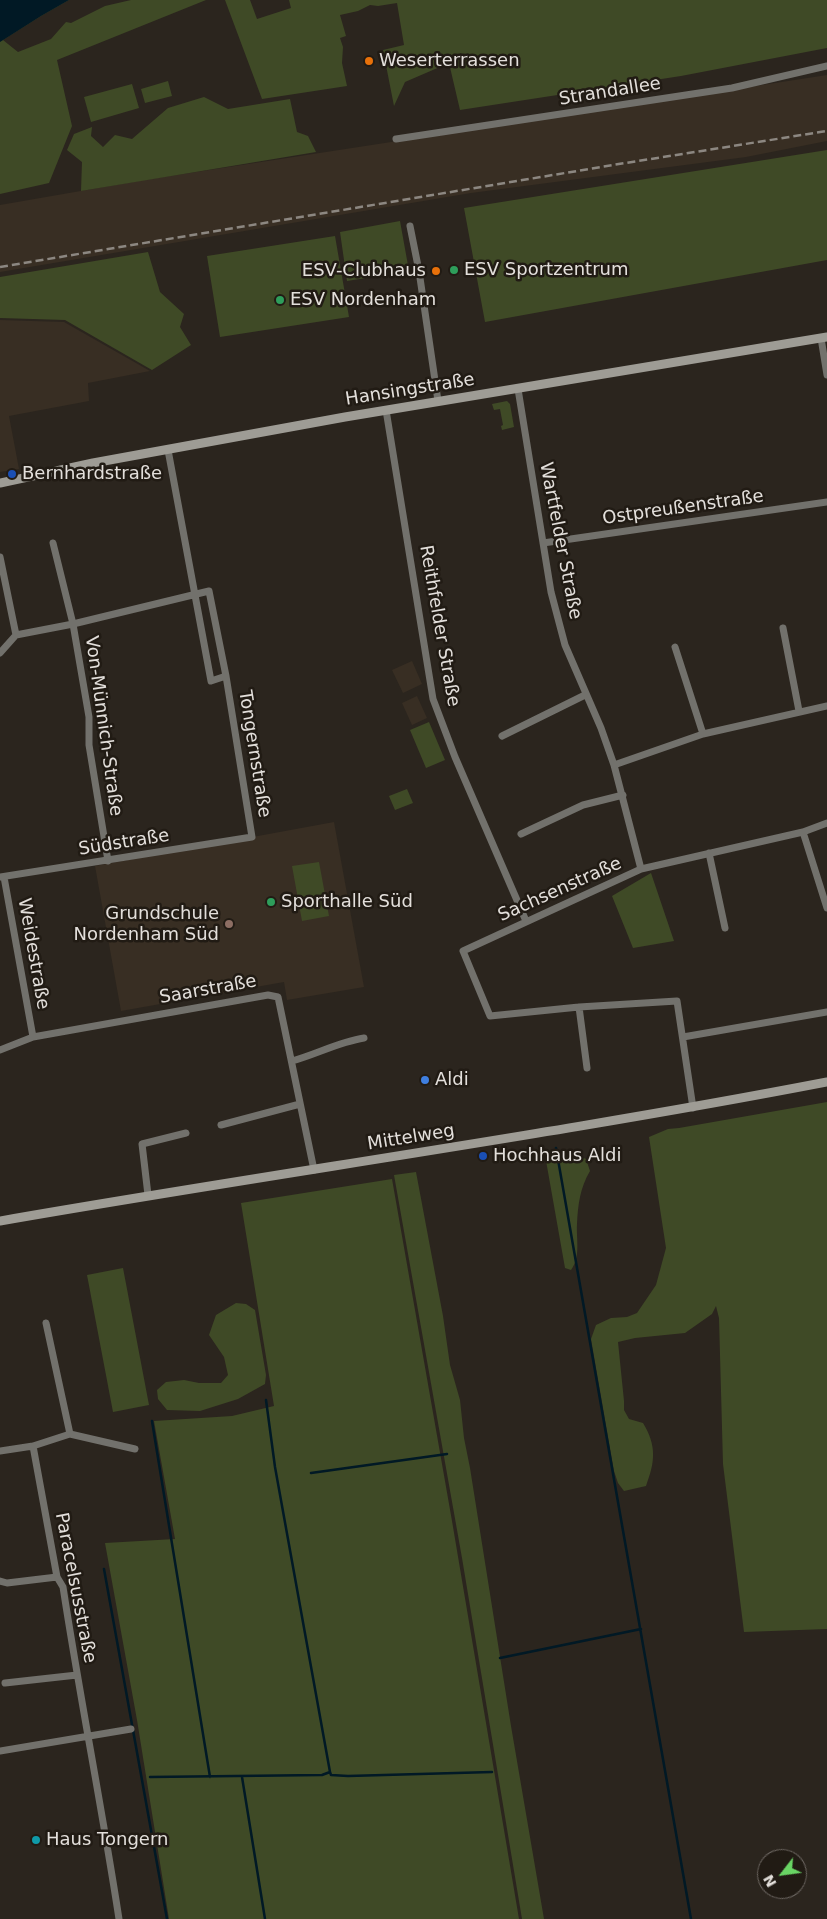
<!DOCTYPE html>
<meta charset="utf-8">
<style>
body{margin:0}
#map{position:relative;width:827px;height:1919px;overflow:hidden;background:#2b251e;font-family:"DejaVu Sans",sans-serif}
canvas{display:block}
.north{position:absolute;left:757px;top:1849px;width:50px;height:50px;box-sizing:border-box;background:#211b14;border:1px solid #6f6964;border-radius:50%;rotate:240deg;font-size:14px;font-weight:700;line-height:20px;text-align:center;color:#e3dfdb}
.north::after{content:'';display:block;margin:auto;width:18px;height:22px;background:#69d464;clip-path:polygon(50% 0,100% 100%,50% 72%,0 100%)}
</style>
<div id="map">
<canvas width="827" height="1919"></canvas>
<div class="north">N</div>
</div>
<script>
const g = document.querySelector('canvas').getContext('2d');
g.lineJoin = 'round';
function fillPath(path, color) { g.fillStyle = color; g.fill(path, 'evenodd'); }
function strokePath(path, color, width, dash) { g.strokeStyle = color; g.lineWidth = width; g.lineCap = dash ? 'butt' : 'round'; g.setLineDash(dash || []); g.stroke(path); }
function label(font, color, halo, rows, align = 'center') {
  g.font = font + ' "DejaVu Sans",sans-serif'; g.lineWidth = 5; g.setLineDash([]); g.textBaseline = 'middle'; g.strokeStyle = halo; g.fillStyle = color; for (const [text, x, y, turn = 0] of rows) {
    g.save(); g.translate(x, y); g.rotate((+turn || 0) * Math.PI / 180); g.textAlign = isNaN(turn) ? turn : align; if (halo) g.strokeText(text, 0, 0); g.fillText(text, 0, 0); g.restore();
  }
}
fillPath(new Path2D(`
 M 827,75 L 827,141 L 746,157 L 471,193 L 0,272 L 0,205 L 144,180 Z
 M 0,320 L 64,322 L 150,371 L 88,383 L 89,401 L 9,416 L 19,469 L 0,472 Z
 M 412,661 L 422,684 L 403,693 L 392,670 Z
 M 417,696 L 427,718 L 412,725 L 402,703 Z
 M 334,822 L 364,987 L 287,1000 L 284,982 L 121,1011 L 95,866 Z`), '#382e23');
fillPath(new Path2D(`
 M 0,0 L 69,0 L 41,16 L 3,40 L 18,52 L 51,39 L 66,22 L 71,23 L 105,6 L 131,0 L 206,0 L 57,60 L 72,126 L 49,183 L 0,194 Z
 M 225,0 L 250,0 L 257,19 L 291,8 L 289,0 L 827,0 L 827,48 L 681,76 L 460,110 L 449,63 L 405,82 L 394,106 L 383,50 L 404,45 L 397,3 L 378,6 L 370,5 L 358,11 L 340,15 L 346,36 L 340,38 L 343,47 L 342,63 L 347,86 L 262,99 Z
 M 168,81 L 172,96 L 145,103 L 141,89 Z
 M 132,84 L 139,108 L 91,122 L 84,97 Z
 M 204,97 L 228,109 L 290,99 L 297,132 L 308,136 L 316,152 L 81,191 L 82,162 L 67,150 L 74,134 L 92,127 L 91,136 L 103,147 L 115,135 L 132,139 L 168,108 Z
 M 827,150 L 827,260 L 485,322 L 464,208 Z
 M 400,221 L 409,271 L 347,281 L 340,232 Z
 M 335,236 L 349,317 L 220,337 L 207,256 Z
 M 148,252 L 160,292 L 184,314 L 180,327 L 191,345 L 152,370 L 65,320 L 0,318 L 0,277 Z
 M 507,401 L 510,404 L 514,427 L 502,430 L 501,426 L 503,425 L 500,409 L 494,410 L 492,404 Z
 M 429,722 L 445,760 L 426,768 L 410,730 Z
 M 407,789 L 413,803 L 395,810 L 389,796 Z
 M 319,862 L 329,916 L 302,921 L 292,866 Z
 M 651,873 L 674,941 L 633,948 L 612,896 Z
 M 827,1102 L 827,1629 L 744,1632 L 723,1464 L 719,1318 L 716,1306 L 712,1314 L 685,1333 L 635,1338 L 618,1342 L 624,1401 L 624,1410 L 629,1419 L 643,1423 C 657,1446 655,1462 646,1486 L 624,1491 L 618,1483 L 614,1471 L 591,1339 L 596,1325 L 611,1318 L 627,1317 L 637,1313 L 656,1285 L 666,1248 L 649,1137 L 668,1129 L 679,1128 Z
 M 575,1154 L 586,1159 L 590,1171 C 580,1188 578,1204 577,1224 C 576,1238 581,1257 571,1270 L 565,1268 L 545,1155 Z
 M 416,1172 L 443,1316 L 450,1365 L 460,1400 L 464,1438 L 470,1468 L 511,1726 L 544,1919 L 522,1919 L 462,1558 L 394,1175 Z
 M 392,1179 L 452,1521 L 519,1919 L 169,1919 L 137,1720 L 105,1543 L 175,1539 L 154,1421 L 232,1416 L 274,1406 L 241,1203 Z
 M 123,1268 L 149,1405 L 113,1412 L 87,1275 Z
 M 236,1303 L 246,1304 L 255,1310 L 266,1375 L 265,1384 L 238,1399 L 200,1411 L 167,1410 L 158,1399 L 157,1390 L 166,1382 L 184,1380 L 199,1383 L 221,1383 L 228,1375 L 224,1357 L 209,1335 L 216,1315 Z`), '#3f4a26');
fillPath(new Path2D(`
 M 0,0 L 69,0 L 41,16 L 0,42 Z`), '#011925');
strokePath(new Path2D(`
 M 556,1148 L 691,1919
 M 266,1400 L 275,1467 L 330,1772
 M 152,1421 L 210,1777
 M 311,1473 L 447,1454
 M 104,1569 L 167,1919
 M 500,1658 L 641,1629
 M 150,1777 L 322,1775 L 330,1772 L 331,1775 L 348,1776 L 492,1772
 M 242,1777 L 265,1919`), '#011925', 2.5);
strokePath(new Path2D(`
 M 396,139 L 732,88 L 827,66
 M 410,226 L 419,271 L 438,401
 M 821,338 L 827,375
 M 518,389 L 551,592 L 565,645 L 601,728 L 614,765 L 641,869
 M 386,410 L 433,699 L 455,757 L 526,921
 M 168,450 L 211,681 L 226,676
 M 53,543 L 73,624 L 89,717 L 89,745 L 108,861
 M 543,543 L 827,502
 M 0,557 L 16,635 L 0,653
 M 783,628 L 799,711
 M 675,647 L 703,734
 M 502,736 L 585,695
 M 614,765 L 703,734 L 827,706
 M 803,832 L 827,908
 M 521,834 L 583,805 L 623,795
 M 709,853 L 725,928
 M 0,877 L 252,837 L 226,676 L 209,591 L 73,624 L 16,635
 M 4,877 L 33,1037
 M 579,1007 L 587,1068
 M 683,1037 L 827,1012
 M 0,1050 L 33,1037 L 268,995 L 278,997 L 314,1170
 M 292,1061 C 317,1054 339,1042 364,1038
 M 693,1108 L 677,1001 L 579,1007 L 490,1016 L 463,951 L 641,869 L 803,832 L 827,823
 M 221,1125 L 300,1104
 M 148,1195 L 142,1144 L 186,1133
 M 46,1323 L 70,1434
 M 33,1446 L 57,1577 L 63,1587 C 80,1698 102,1808 119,1919
 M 0,1451 L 33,1446 L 70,1434 L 135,1449
 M 0,1581 L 7,1583 L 57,1577
 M 5,1683 L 77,1675
 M 0,1751 L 131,1729`), '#72716c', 7);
strokePath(new Path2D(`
 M 0,483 L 93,463 L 345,417 L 827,337
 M 0,1221 C 275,1173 552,1135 827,1082`), '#9e9c95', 9);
strokePath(new Path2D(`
 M 0,267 L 613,165 L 827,131`), '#8c8781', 2.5, [8, 4]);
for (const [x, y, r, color] of [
 [369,61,5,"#e8710a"],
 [454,270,5,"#2e9e5b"],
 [436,271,5,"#e8710a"],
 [280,300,5,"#2e9e5b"],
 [12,474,5,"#1a4fb4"],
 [271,902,5,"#2e9e5b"],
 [229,924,5,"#8d6e63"],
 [425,1080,5,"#3f7fe0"],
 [483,1156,5,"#1a4fb4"],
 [36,1840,5,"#0f9aa8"]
]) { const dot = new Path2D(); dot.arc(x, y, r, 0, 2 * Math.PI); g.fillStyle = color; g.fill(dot); strokePath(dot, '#211b14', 2); }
label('18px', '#e3dfdb', '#211b14', [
 ["Weserterrassen",379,61],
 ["ESV Sportzentrum",464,270],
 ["ESV-Clubhaus",426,271,"right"],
 ["ESV Nordenham",290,300],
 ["Bernhardstraße",22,474],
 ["Sporthalle Süd",281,902],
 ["Grundschule",219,914,"right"],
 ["Nordenham Süd",219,935,"right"],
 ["Aldi",435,1080],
 ["Hochhaus Aldi",493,1156],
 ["Haus Tongern",46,1840]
], 'left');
label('18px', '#e3dfdb', '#211b14', [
 ["Strandallee",610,92,-9],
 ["Hansingstraße",410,390,-9],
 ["Ostpreußenstraße",683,508,-8],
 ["Wartfelder Straße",560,541,79],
 ["Reithfelder Straße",439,626,80],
 ["Von-Münnich-Straße",103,726,82],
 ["Tongernstraße",254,754,81],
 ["Südstraße",124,843,-9],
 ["Sachsenstraße",560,890,-24],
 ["Weidestraße",33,954,80],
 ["Saarstraße",208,990,-10],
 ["Mittelweg",411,1138,-9],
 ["Paracelsusstraße",75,1588,79]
]);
</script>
